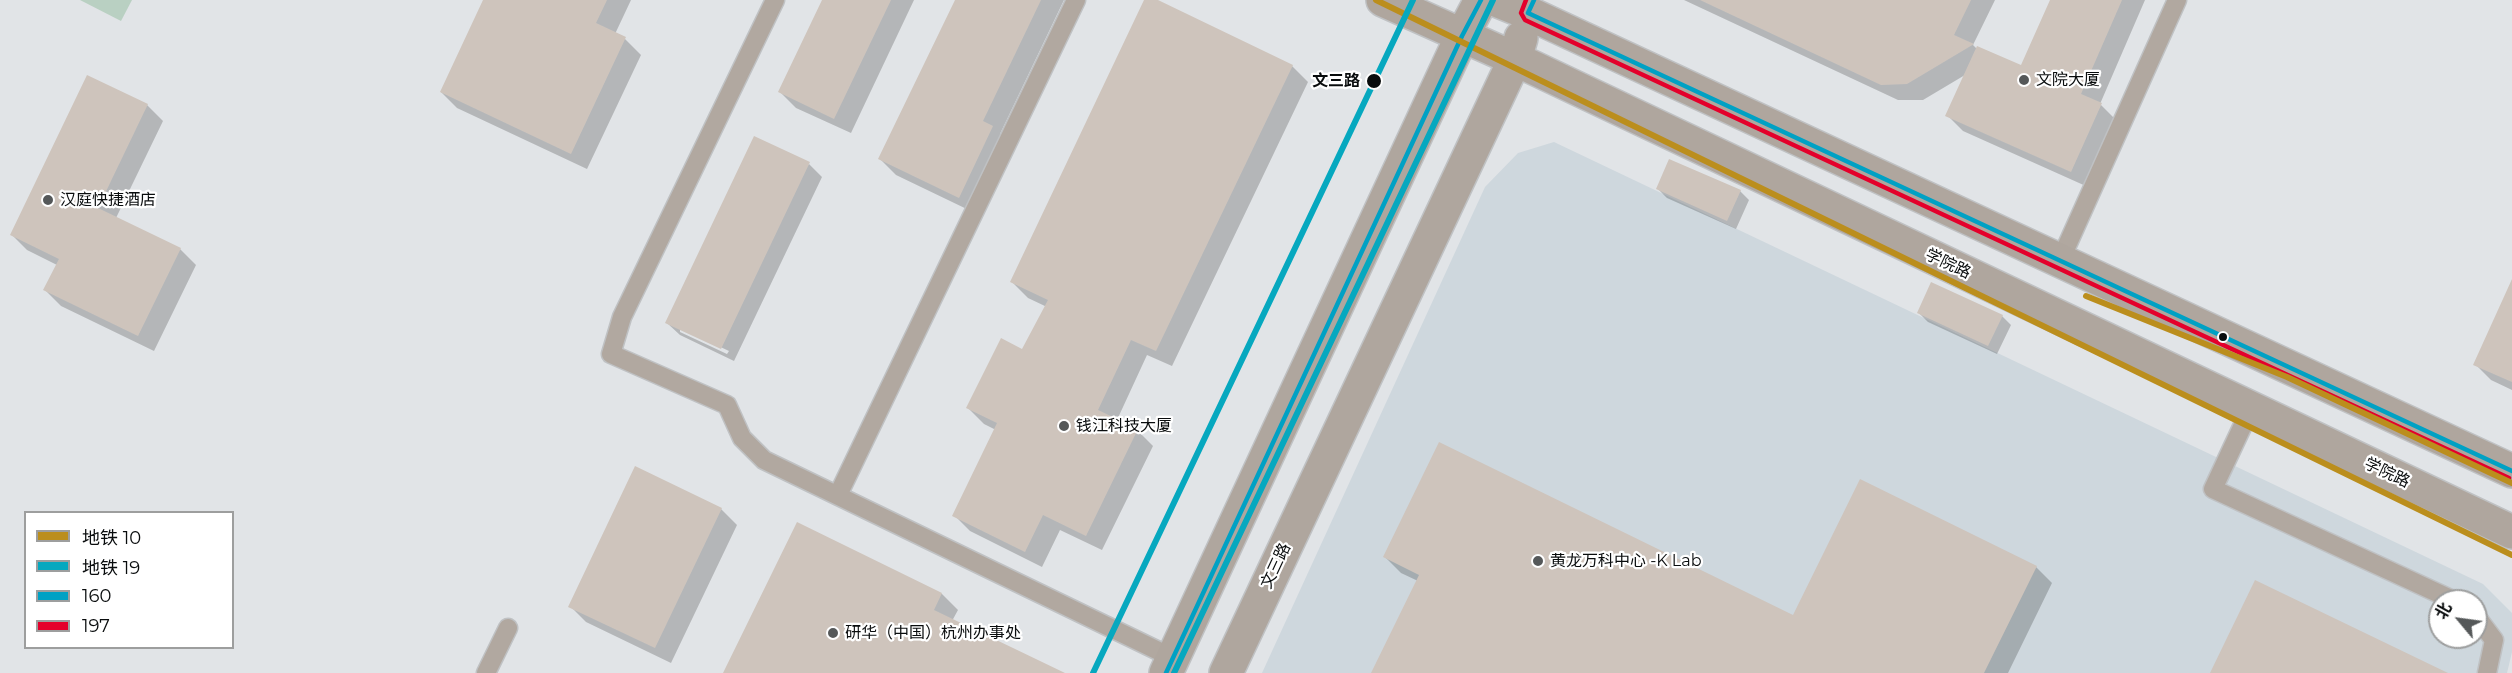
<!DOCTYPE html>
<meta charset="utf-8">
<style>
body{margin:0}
#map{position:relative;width:2512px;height:673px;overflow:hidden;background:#e1e4e7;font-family:Montserrat,"Noto Sans SC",sans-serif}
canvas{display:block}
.legend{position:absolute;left:24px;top:511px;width:210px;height:138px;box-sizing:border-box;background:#fff;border:2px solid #9d9e9e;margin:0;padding:8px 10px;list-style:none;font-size:18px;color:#090c0d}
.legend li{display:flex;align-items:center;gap:12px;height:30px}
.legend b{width:30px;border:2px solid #9d9e9e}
.north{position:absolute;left:2428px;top:589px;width:60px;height:60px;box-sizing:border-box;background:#fff;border:2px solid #9d9e9e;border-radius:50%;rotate:299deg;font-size:16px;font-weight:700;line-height:24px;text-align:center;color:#090c0d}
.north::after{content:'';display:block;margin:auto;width:21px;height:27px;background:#555859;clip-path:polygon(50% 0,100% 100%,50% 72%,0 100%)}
</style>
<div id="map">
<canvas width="2512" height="673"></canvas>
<ul class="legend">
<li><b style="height:8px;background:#bb8e1d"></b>地铁 10</li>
<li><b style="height:8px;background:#06a8bf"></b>地铁 19</li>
<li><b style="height:8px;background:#00a1c4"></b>160</li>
<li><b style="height:8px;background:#e4002b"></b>197</li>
</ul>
<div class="north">北</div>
</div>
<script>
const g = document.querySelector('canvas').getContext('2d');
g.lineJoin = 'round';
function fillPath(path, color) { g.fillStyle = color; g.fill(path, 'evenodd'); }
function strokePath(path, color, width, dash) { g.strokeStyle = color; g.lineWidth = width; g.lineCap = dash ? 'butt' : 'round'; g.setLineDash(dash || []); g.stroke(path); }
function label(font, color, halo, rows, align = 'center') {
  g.font = font + ' Montserrat,"Noto Sans SC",sans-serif'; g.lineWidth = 4.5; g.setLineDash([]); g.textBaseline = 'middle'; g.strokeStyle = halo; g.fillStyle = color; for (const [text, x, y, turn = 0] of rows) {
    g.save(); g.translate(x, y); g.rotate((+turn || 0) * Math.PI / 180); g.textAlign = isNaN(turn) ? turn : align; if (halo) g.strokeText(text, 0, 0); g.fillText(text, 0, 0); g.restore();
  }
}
fillPath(new Path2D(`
 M 1554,142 L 2483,584 L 2512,613 L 2512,652 L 2507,673 L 1262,673 L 1485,187 L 1518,153 ZM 2440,601 L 2476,601 L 2476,637 L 2440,637 Z`), '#ced7dd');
fillPath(new Path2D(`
 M 80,0 L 132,0 L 121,21 Z`), '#b9d0c2');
fillPath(new Path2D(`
 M 485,0 L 631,0 L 615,34 L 625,39 L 641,55 L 587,169 L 457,108 L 441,92 Z
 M 824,0 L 914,0 L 851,133 L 796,108 L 780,92 Z
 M 956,0 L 1064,0 L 1000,134 L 1009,143 L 975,213 L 896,175 L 880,159 Z
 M 1146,0 L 1155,0 L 1292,66 L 1308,82 L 1172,366 L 1147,355 L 1117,420 L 1137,430 L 1153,446 L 1102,550 L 1060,530 L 1042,567 L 970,531 L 954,515 L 996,430 L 984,424 L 968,408 L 1023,351 L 1047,307 L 1028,298 L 1012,282 Z
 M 1684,0 L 1995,0 L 1973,45 L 1977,49 L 2022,67 L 2052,0 L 2145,0 L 2100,104 L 2117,121 L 2088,187 L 1963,131 L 1947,115 L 1965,75 L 1923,100 L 1898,100 Z
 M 147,105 L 163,121 L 116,218 L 180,249 L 196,265 L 154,351 L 61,306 L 45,290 L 57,265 L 27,250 L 11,234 Z
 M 809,164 L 822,177 L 734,361 L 680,335 L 667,323 ZM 680,328 L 729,351 L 727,354 L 680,332 Z
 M 1658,189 L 1740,191 L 1749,200 L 1736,229 L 1667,198 Z
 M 2512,283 L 2512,390 L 2491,380 L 2475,364 Z
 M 1919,313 L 2002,316 L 2011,325 L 1997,354 L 1928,322 Z
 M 721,509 L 737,525 L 671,663 L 586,622 L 570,606 Z
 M 798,524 L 942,594 L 958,610 L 952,621 L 1047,673 L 724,673 Z
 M 1385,557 L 1794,617 L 2036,567 L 2052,583 L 2008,673 L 1373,673 L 1418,581 L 1401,573 Z`), '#0003');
fillPath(new Path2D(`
 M 483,0 L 607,0 L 596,23 L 626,37 L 571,154 L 440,92 Z
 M 822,0 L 891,0 L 834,119 L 778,92 Z
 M 955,0 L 1041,0 L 983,121 L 993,126 L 959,198 L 878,159 Z
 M 1144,0 L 1158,0 L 1293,65 L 1156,351 L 1131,340 L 1098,410 L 1138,429 L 1086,536 L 1043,515 L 1025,552 L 952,516 L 997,423 L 966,408 L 1001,338 L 1022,349 L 1048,300 L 1010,282 Z
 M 1700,0 L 1971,0 L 1954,35 L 1974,44 L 1907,84 L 1881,85 Z
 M 2050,0 L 2122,0 L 2081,94 L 2102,103 L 2071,172 L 1945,116 L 1977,46 L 2021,65 Z
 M 87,75 L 148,104 L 98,208 L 181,248 L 138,336 L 43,290 L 59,259 L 10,235 Z
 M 754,136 L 810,162 L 721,349 L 665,323 Z
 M 1669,159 L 1741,190 L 1727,221 L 1656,189 Z
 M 2512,279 L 2512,382 L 2473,365 Z
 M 1931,282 L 2003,315 L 1988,346 L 1917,313 Z
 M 1439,442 L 1793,615 L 1860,479 L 2037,566 L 1984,673 L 1371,673 L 1419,575 L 1383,557 Z
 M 635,466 L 722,508 L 655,648 L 568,607 Z
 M 797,522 L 942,593 L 934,610 L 1065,673 L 723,673 Z
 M 2255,580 L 2448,673 L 2210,673 Z`), '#cec4bc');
const service = new Path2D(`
 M 775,0 L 622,317 L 611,354 L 727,405 L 742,438 L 764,460 L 1173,658
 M 2060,261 L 2177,0
 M 2251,408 L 2213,489 L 2455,601
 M 838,495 L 1076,0
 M 2476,616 L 2494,640 L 2487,673
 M 486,673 L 508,628`);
const secondary = new Path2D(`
 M 1383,0 L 1515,59 L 2512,532
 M 1496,0 L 1528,13 L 2512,471
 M 1166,673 L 1462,36 L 1481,0
 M 1226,673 L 1515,59 L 1521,38`);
strokePath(service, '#bfc1c3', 21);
strokePath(secondary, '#bfc1c3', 36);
strokePath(service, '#b1a8a0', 18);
strokePath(secondary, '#afa69e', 33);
strokePath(new Path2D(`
 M 1534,0 L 1528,13 L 2512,471
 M 1166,673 L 1462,36 L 1481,0`), '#00a1c4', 4.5);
strokePath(new Path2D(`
 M 1526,0 L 1521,13 L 1525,20 L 2509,478`), '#e4002b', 4.5);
strokePath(new Path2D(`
 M 1376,0 L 2512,555
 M 2086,296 L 2287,377 L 2512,483`), '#bb8e1d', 6);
strokePath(new Path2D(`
 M 1093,673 L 1413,0
 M 1174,673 L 1493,0`), '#06a8bf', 6);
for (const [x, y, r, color] of [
 [2024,80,6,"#555859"],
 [1374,81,8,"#090c0d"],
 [48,200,6,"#555859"],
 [2223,337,5,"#090c0d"],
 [1064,426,6,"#555859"],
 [1538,561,6,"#555859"],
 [833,633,6,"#555859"]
]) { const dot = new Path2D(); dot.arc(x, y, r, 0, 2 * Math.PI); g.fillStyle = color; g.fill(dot); strokePath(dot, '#fff', 2); }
label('16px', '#090c0d', '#fff', [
 ["文院大厦",2036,80],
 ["汉庭快捷酒店",60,200],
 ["钱江科技大厦",1076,426],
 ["黄龙万科中心 -K Lab",1550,561],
 ["研华（中国）杭州办事处",845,633]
], 'left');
label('bold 16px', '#090c0d', '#fff', [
 ["文三路",1360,81]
], 'right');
label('16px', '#090c0d', '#fff', [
 ["学院路",1948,264,25],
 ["学院路",2387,473,25],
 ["文三路",1276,566,-65]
]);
</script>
